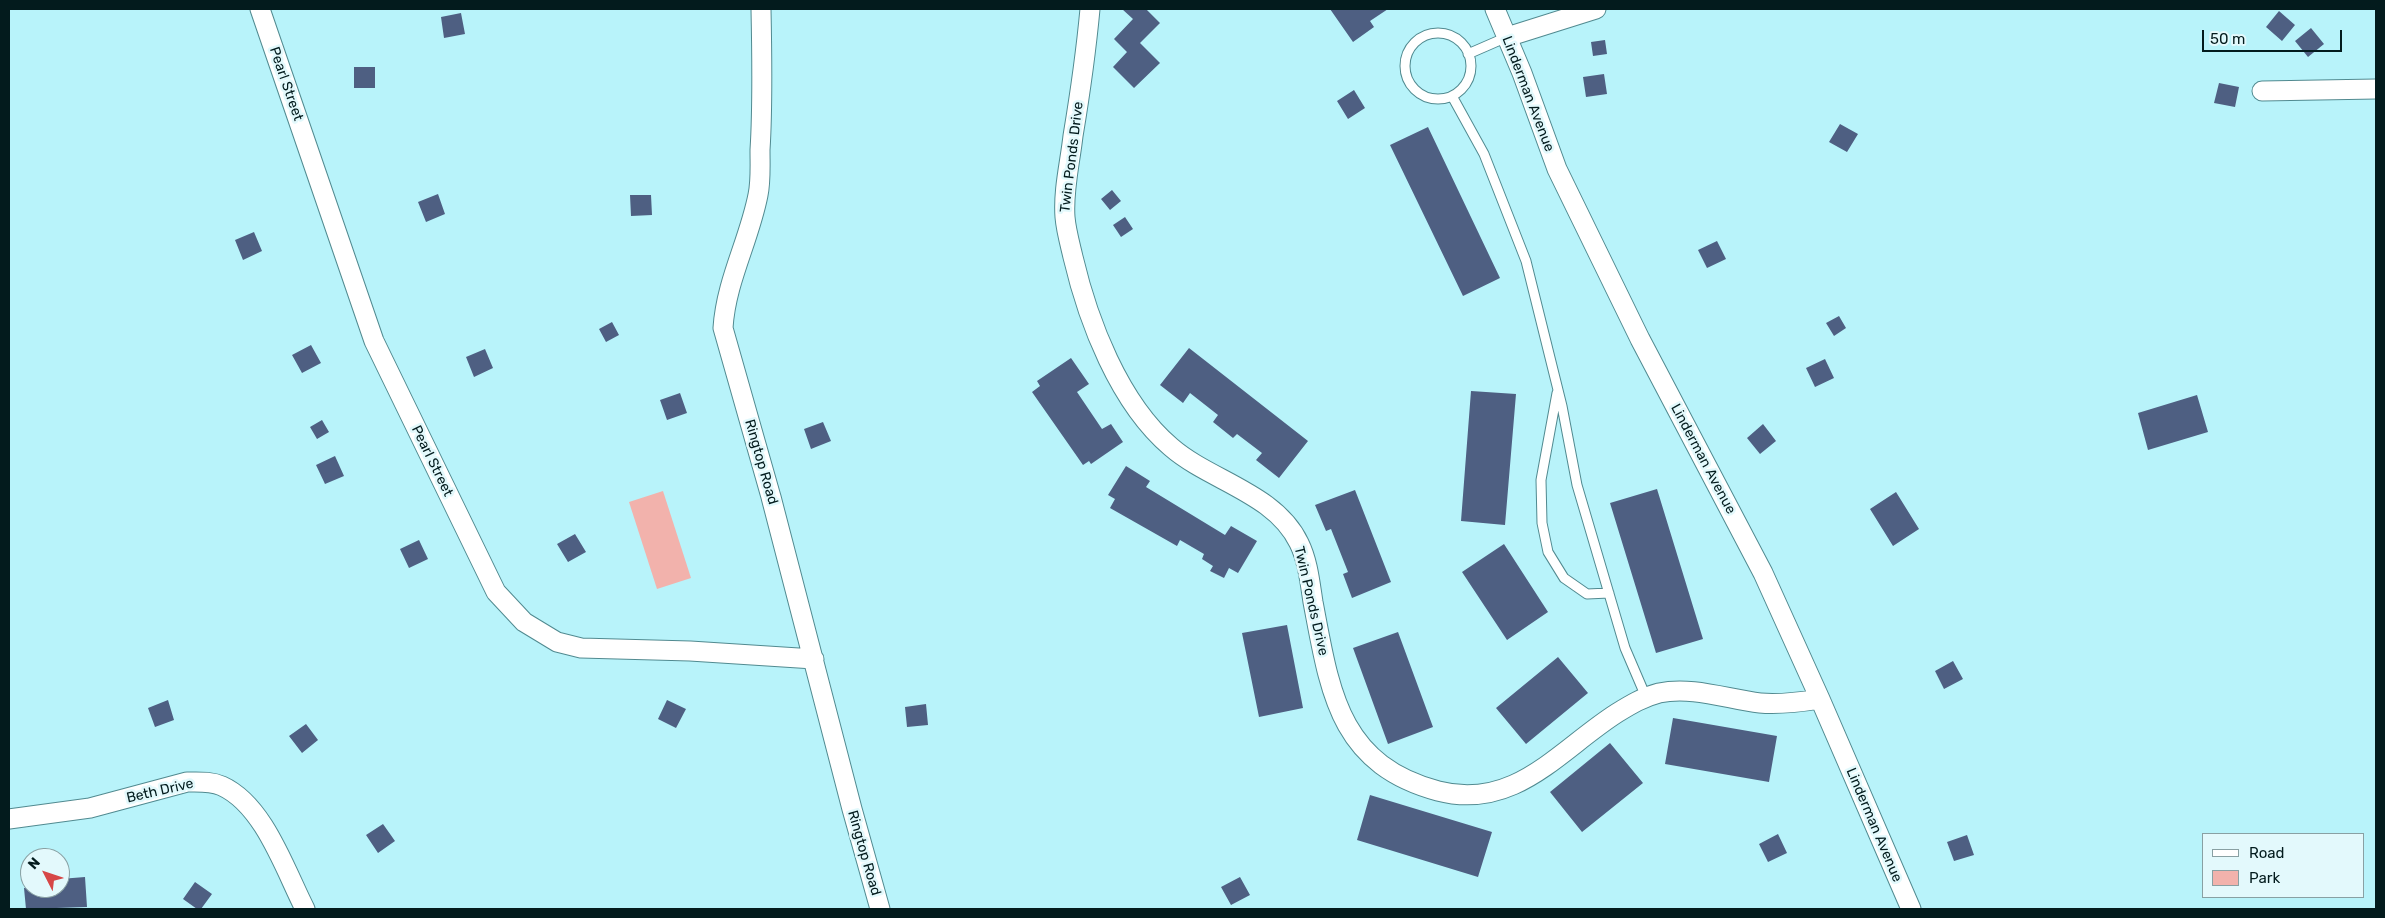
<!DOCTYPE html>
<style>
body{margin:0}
#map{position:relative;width:2385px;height:918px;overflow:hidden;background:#b8f3fa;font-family:Rubik,sans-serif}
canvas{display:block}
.frame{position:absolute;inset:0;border:10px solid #031b1d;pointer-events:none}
.legend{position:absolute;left:2202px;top:833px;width:162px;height:65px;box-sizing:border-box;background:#e3f9fc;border:1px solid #89a0a3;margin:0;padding:6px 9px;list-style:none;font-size:15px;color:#031b1d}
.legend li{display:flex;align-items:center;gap:10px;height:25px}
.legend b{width:25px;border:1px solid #89a0a3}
.north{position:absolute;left:20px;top:848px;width:50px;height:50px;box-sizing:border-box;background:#e3f9fc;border:1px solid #89a0a3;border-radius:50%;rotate:311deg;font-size:14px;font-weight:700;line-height:20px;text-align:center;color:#031b1d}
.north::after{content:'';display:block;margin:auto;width:18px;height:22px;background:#d64747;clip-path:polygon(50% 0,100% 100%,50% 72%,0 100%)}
.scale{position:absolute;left:2202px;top:30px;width:140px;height:22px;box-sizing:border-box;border:2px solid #031b1d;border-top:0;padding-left:6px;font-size:15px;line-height:18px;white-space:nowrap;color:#031b1d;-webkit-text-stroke:4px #e3f9fc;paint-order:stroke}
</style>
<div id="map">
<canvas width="2385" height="918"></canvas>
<div class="frame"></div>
<ul class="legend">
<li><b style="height:6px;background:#fff"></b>Road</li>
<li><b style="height:14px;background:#f2b2ac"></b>Park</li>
</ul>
<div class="north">N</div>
<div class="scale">50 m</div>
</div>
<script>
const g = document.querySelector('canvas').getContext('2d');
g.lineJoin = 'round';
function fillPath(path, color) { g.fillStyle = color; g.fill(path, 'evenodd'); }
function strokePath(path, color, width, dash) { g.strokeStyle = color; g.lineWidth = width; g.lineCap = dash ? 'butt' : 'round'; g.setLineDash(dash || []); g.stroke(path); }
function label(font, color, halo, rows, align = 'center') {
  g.font = font + ' Rubik,sans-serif'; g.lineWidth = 5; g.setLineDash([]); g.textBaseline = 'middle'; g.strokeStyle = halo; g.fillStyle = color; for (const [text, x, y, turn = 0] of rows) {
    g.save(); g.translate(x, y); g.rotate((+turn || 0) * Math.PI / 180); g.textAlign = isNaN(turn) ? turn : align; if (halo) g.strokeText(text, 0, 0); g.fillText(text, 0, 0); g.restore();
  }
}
fillPath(new Path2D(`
 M 663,491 L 691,578 L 657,589 L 629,502 Z`), '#f2b2ac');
fillPath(new Path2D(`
 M 1122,9 L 1146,9 L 1160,23 L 1140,43 L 1160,63 L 1134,88 L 1113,67 L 1127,52 L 1114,39 L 1133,19 Z
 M 1330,9 L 1388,9 L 1370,21 L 1374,27 L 1353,42 Z
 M 2279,11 L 2295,25 L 2282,41 L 2266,27 Z
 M 461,13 L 465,34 L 444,38 L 441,17 Z
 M 2311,28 L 2324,44 L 2308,57 L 2295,41 Z
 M 1605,40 L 1607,54 L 1593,56 L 1591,42 Z
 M 354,67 L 375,67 L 375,88 L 354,88 Z
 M 1604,74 L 1607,94 L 1586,97 L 1583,77 Z
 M 2219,83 L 2239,87 L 2235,107 L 2214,103 Z
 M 1354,90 L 1365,108 L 1348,119 L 1337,101 Z
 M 1840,124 L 1858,134 L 1847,152 L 1829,142 Z
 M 1428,127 L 1500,278 L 1463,296 L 1390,145 Z
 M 1112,190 L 1121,201 L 1110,210 L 1101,199 Z
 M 438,194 L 445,214 L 426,222 L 418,202 Z
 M 630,195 L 651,195 L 652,215 L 631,216 Z
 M 1125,217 L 1133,229 L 1121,237 L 1113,225 Z
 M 254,232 L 262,251 L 243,260 L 235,240 Z
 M 1717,241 L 1726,259 L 1707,268 L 1698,250 Z
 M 1839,316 L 1846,328 L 1834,336 L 1826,323 Z
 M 612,322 L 619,335 L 606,342 L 599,329 Z
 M 311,345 L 321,363 L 302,373 L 292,355 Z
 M 1189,348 L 1308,441 L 1279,478 L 1256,460 L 1262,453 L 1237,434 L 1233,438 L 1213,422 L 1218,415 L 1190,393 L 1183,403 L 1160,385 Z
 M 485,349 L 493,368 L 474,377 L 466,357 Z
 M 1071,358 L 1089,384 L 1077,392 L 1102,429 L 1111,424 L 1123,442 L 1091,464 L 1089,461 L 1083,465 L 1032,392 L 1040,386 L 1037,381 Z
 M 1825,359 L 1834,378 L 1815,387 L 1806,368 Z
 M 1471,391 L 1516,394 L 1505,525 L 1461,521 Z
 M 680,393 L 687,413 L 667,420 L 660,400 Z
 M 2197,395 L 2208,432 L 2148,450 L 2138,413 Z
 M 322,420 L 329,432 L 317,439 L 310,427 Z
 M 823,422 L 831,441 L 811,449 L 804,429 Z
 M 1763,424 L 1776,441 L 1760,454 L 1747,438 Z
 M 335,456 L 344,476 L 325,484 L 316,465 Z
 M 1126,466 L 1150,481 L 1146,487 L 1225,535 L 1231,526 L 1257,541 L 1238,573 L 1229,568 L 1224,578 L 1210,571 L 1213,566 L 1202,559 L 1204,554 L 1180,540 L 1177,546 L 1110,508 L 1115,499 L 1108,495 Z
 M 1657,489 L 1703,639 L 1656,653 L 1610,503 Z
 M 1355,490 L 1391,582 L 1352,598 L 1343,574 L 1348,572 L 1331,529 L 1326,531 L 1315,505 Z
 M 1896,492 L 1919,529 L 1893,546 L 1870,509 Z
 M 575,534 L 586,552 L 568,562 L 557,544 Z
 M 419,540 L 428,559 L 409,568 L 400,549 Z
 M 1504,544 L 1548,612 L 1507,640 L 1462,572 Z
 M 1287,625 L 1303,708 L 1259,717 L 1242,633 Z
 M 1398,632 L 1433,727 L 1388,744 L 1353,648 Z
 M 1558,657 L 1588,693 L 1526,744 L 1496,708 Z
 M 1953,661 L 1963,679 L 1944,689 L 1935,671 Z
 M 168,700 L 174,720 L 155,727 L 148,708 Z
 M 667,700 L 686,709 L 676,728 L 658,719 Z
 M 926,704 L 928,725 L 907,727 L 905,707 Z
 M 1673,718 L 1777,736 L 1769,782 L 1665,764 Z
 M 306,724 L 318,740 L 302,753 L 289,736 Z
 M 1610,743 L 1643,783 L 1582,832 L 1550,792 Z
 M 1370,795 L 1492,832 L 1478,877 L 1357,840 Z
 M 383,824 L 395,841 L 378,853 L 366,835 Z
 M 1778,834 L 1787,853 L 1768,862 L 1759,844 Z
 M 1967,835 L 1974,855 L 1954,861 L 1947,842 Z
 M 85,877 L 87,907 L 26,909 L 24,888 L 60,888 L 60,879 Z
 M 1240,877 L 1250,895 L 1231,905 L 1221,887 Z
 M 195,882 L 212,894 L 201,909 L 197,909 L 183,899 Z`), '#4e5f82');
const service = new Path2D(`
 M1405 66a33 33 0 1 1 66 0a33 33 0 1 1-66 0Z
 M 1468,54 L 1507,37
 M 1452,96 L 1484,154 L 1526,261 L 1562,406 L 1577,485 L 1625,648 L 1646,697
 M 1557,393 L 1541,480 L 1542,523 L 1548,552 L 1564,578 L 1587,594 L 1609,593`);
const minor = new Path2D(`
 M 260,9 L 374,341 L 496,592 L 524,622 L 557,642 L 581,648 L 690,651 L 814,659
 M 761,9 C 762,56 763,103 760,150 C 760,165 761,181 758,195 C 749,241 726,281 723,328 L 771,497 L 852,809 L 880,909
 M 1090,9 C 1086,52 1080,94 1073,136 C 1070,163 1063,190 1065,217 C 1066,230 1070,244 1073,257 C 1088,321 1119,403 1171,447 C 1210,481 1275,493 1299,543 C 1308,561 1310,583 1313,602 C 1330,691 1338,764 1438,791 C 1515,811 1559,750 1617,713 C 1630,705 1643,697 1659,693 C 1692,686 1727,699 1760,703 C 1780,705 1801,702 1820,699
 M 1495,9 L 1522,73 L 1557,169 L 1640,339 L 1763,573 L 1820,699 L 1911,909
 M 1507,37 L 1596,9
 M 2262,91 L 2376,89
 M 9,819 L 90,808 L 187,782 C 199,782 211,781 222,786 C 264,805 285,870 305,909`);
strokePath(service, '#518a90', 11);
strokePath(minor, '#518a90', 21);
strokePath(service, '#fff', 9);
strokePath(minor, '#fff', 19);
label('14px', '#031b1d', '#e3f9fc', [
 ["Pearl Street",286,84,71],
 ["Linderman Avenue",1528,94,69],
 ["Twin Ponds Drive",1072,157,-83],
 ["Linderman Avenue",1703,459,62],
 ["Pearl Street",432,461,64],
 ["Ringtop Road",761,462,74],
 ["Twin Ponds Drive",1311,601,77],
 ["Beth Drive",160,791,-13],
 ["Linderman Avenue",1874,825,67],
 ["Ringtop Road",864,853,74]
]);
</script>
